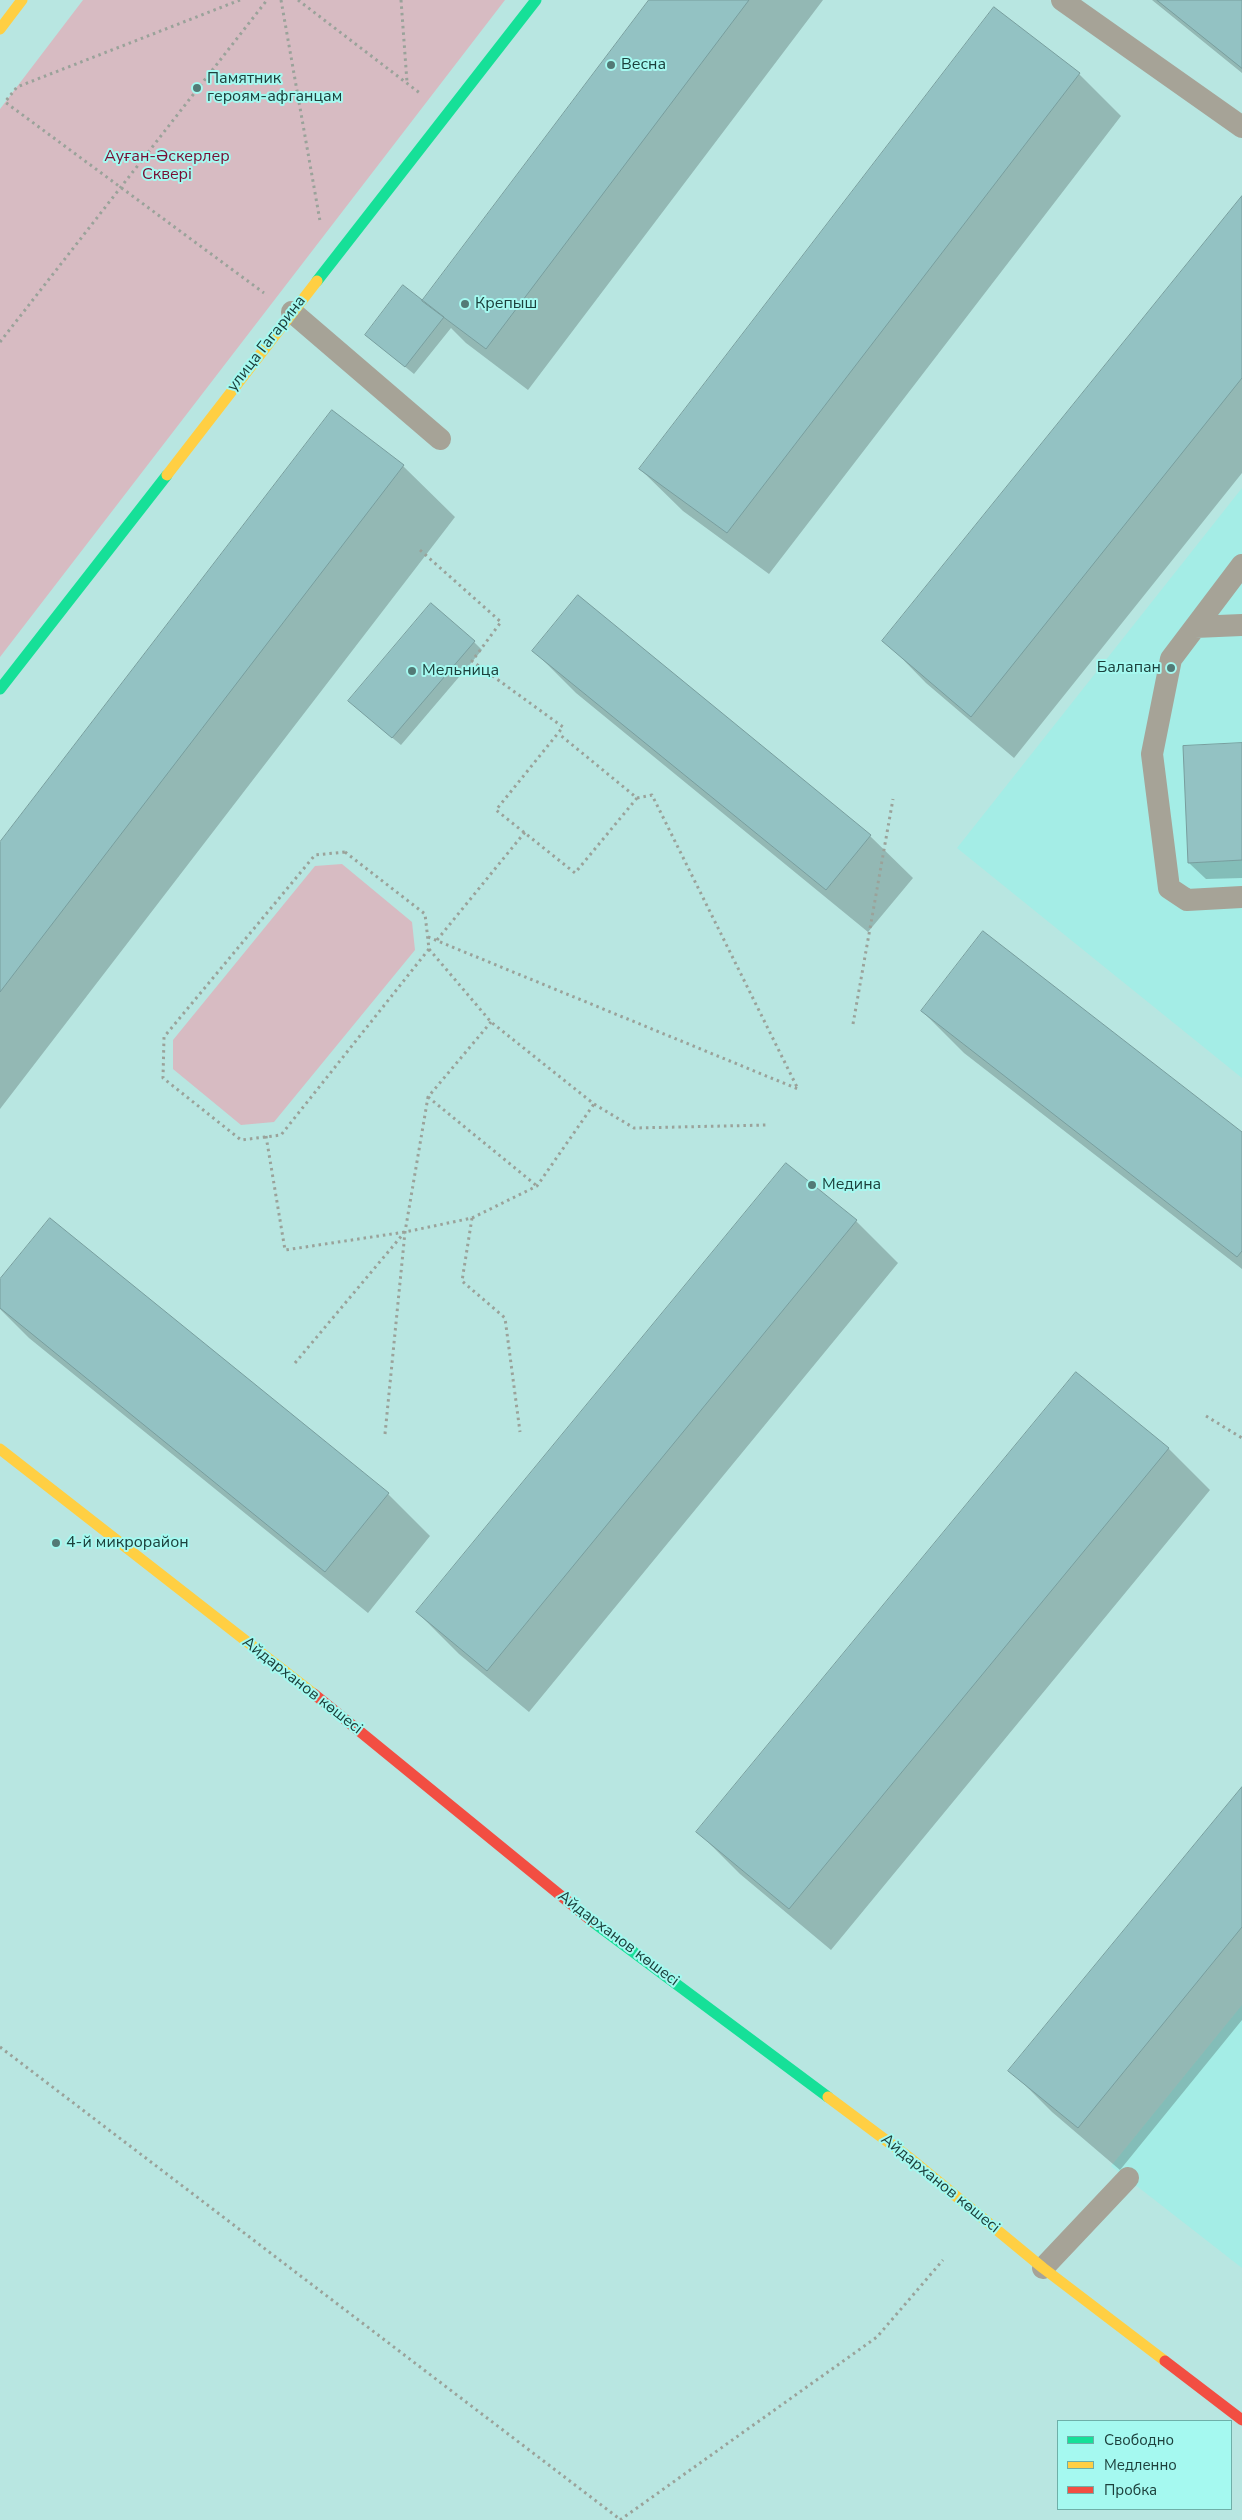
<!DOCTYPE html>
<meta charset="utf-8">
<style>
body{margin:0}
#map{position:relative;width:1242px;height:2520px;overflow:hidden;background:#b8e6e1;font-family:"Nunito Sans",sans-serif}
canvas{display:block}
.legend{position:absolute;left:1057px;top:2420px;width:175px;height:90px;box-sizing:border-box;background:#a5f9f0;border:1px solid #6eafa8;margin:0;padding:6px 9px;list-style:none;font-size:15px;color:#1c403c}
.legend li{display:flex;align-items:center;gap:10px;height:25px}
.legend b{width:25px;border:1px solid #6eafa8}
</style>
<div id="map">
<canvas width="1242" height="2520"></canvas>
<ul class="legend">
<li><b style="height:6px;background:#16e098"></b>Свободно</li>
<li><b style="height:6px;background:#ffcf43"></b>Медленно</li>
<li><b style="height:6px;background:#f24e42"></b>Пробка</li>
</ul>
</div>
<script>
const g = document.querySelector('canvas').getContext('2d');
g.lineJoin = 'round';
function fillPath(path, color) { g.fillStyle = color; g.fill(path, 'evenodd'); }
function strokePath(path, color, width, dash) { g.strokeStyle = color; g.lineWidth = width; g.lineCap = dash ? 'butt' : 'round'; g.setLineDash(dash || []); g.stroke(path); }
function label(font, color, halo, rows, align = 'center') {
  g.font = font + ' "Nunito Sans",sans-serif'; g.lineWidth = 4; g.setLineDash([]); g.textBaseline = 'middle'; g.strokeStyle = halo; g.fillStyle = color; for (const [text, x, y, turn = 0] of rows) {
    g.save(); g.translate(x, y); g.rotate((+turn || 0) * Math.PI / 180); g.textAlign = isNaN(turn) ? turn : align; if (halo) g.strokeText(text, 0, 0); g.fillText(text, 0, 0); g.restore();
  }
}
fillPath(new Path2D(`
 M 1242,488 L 1242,1078 L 957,848 Z
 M 1242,2005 L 1242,2268 L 1111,2166 Z`), '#a4ede6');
fillPath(new Path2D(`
 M 83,0 L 505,0 L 0,657 L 0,109 Z
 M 342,864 L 412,922 L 415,950 L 274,1122 L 241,1125 L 173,1069 L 173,1040 L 315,866 Z`), '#d7bbc2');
fillPath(new Path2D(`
 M 651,0 L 823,0 L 528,390 L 466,343 L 451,328 L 414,374 L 366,335 L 423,302 Z
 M 1152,0 L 1242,0 L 1242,73 Z
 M 1079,74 L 1121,116 L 769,574 L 683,511 L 640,469 Z
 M 1242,198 L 1242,473 L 1014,758 L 926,683 L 884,640 Z
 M 332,412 L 403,466 L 455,517 L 0,1109 L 0,844 Z
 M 578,597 L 870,836 L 913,878 L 868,932 L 576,693 L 534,651 Z
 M 474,642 L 482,650 L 401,745 L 358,709 Z
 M 1242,745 L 1242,878 L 1206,879 L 1189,863 Z
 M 922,1011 L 1242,1134 L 1242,1269 L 964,1053 Z
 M 787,1165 L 856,1221 L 898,1263 L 529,1712 L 459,1654 L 417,1612 Z
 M 50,1219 L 388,1494 L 430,1536 L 368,1613 L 29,1338 L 0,1309 L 0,1281 Z
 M 1168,1448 L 1210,1490 L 831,1950 L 740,1874 L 698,1832 Z
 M 1242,1789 L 1242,2020 L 1120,2170 L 1052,2112 L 1010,2070 Z`), '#0003');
const building = new Path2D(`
 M 649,0 L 749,0 L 486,349 L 422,301 Z
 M 1157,0 L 1242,0 L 1242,68 Z
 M 994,7 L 1080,73 L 727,533 L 639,469 Z
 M 1242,196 L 1242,378 L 971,717 L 882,641 Z
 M 403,285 L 444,317 L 405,367 L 365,335 Z
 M 332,410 L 404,465 L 0,992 L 0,842 Z
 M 578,595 L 871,835 L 826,890 L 532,651 Z
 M 431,603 L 475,641 L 392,738 L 348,701 Z
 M 1242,743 L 1242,860 L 1188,863 L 1183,746 Z
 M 983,931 L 1242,1132 L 1242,1251 L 1237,1257 L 921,1011 Z
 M 786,1163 L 857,1220 L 487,1671 L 416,1612 Z
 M 50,1218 L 389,1493 L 325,1572 L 0,1308 L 0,1279 Z
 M 1076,1372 L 1169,1448 L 789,1909 L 696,1832 Z
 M 1242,1787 L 1242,1927 L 1078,2128 L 1008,2071 Z`);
fillPath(building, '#93c2c3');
strokePath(building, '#789e9e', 1);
strokePath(new Path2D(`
 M 240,0 L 17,87 L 5,102 L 264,293
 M 281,0 L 320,221
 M 298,0 L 421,94
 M 401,0 L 407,82
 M 0,342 L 267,0
 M 420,550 L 501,622 L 472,661 L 563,727 L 496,810 L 575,873 L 637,798 L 559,734
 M 345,852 L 425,914 L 429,949 L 281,1135 L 241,1140 L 163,1078 L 164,1037 L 315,855 Z
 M 428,937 L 798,1089 L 652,795 L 637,798
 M 437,940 L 525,832
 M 429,949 L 491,1022 L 594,1104 L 634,1128 L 768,1125
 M 853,1024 L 893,799
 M 428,1097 L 537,1186
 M 266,1136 L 285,1250 L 405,1232 L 472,1218 L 537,1186 L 594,1104
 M 472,1218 L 462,1281 L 505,1318 L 520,1432
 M 295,1363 L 404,1233
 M 1206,1416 L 1242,1438
 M 385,1434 L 405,1232 L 428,1097 L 491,1022
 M 0,2047 L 621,2520
 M 620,2520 L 877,2337 L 943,2260`), '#9aa29a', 3, [2.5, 4]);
strokePath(new Path2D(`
 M 1062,0 L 1242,127
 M 292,312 L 440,439
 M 1242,565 L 1171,659 L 1152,754 L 1169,888 L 1187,900 L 1242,897
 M 1195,627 L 1242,625
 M 1043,2268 L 1128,2178`), '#a6a397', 22);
strokePath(new Path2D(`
 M 317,281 L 536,0
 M 0,689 L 167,475
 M 593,1922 L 828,2097`), '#16e098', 11);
strokePath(new Path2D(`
 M 0,29 L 22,0
 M 167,475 L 317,281
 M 0,1449 L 314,1694
 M 828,2097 L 911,2159 L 1043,2268 L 1165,2361`), '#ffcf43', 11);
strokePath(new Path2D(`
 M 314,1694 L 593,1922
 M 1165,2361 L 1242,2420`), '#f24e42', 11);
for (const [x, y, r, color] of [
 [611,65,5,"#537a76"],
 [197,88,5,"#537a76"],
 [465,304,5,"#537a76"],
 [1171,668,5,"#537a76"],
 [412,671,5,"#537a76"],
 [812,1185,5,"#537a76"],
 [56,1543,5,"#537a76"]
]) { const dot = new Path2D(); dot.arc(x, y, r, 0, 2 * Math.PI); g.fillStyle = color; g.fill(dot); strokePath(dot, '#a5f9f0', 2); }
label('16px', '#1c403c', '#a5f9f0', [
 ["Весна",621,65],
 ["Памятник",207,79],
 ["героям-афганцам",207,97],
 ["Крепыш",475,304],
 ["Балапан",1161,668,"right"],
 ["Мельница",422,671],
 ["Медина",822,1185],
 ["4-й микрорайон",66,1543]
], 'left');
label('16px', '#780e33', '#a5f9f0', [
 ["Ауған-Әскерлер",167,157],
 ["Сквері",167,175]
]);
label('16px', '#1c403c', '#a5f9f0', [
 ["улица Гагарина",267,344,-52],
 ["Айдарханов көшесі",302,1686,38],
 ["Айдарханов көшесі",618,1939,37],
 ["Айдарханов көшесі",940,2184,39]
]);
</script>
